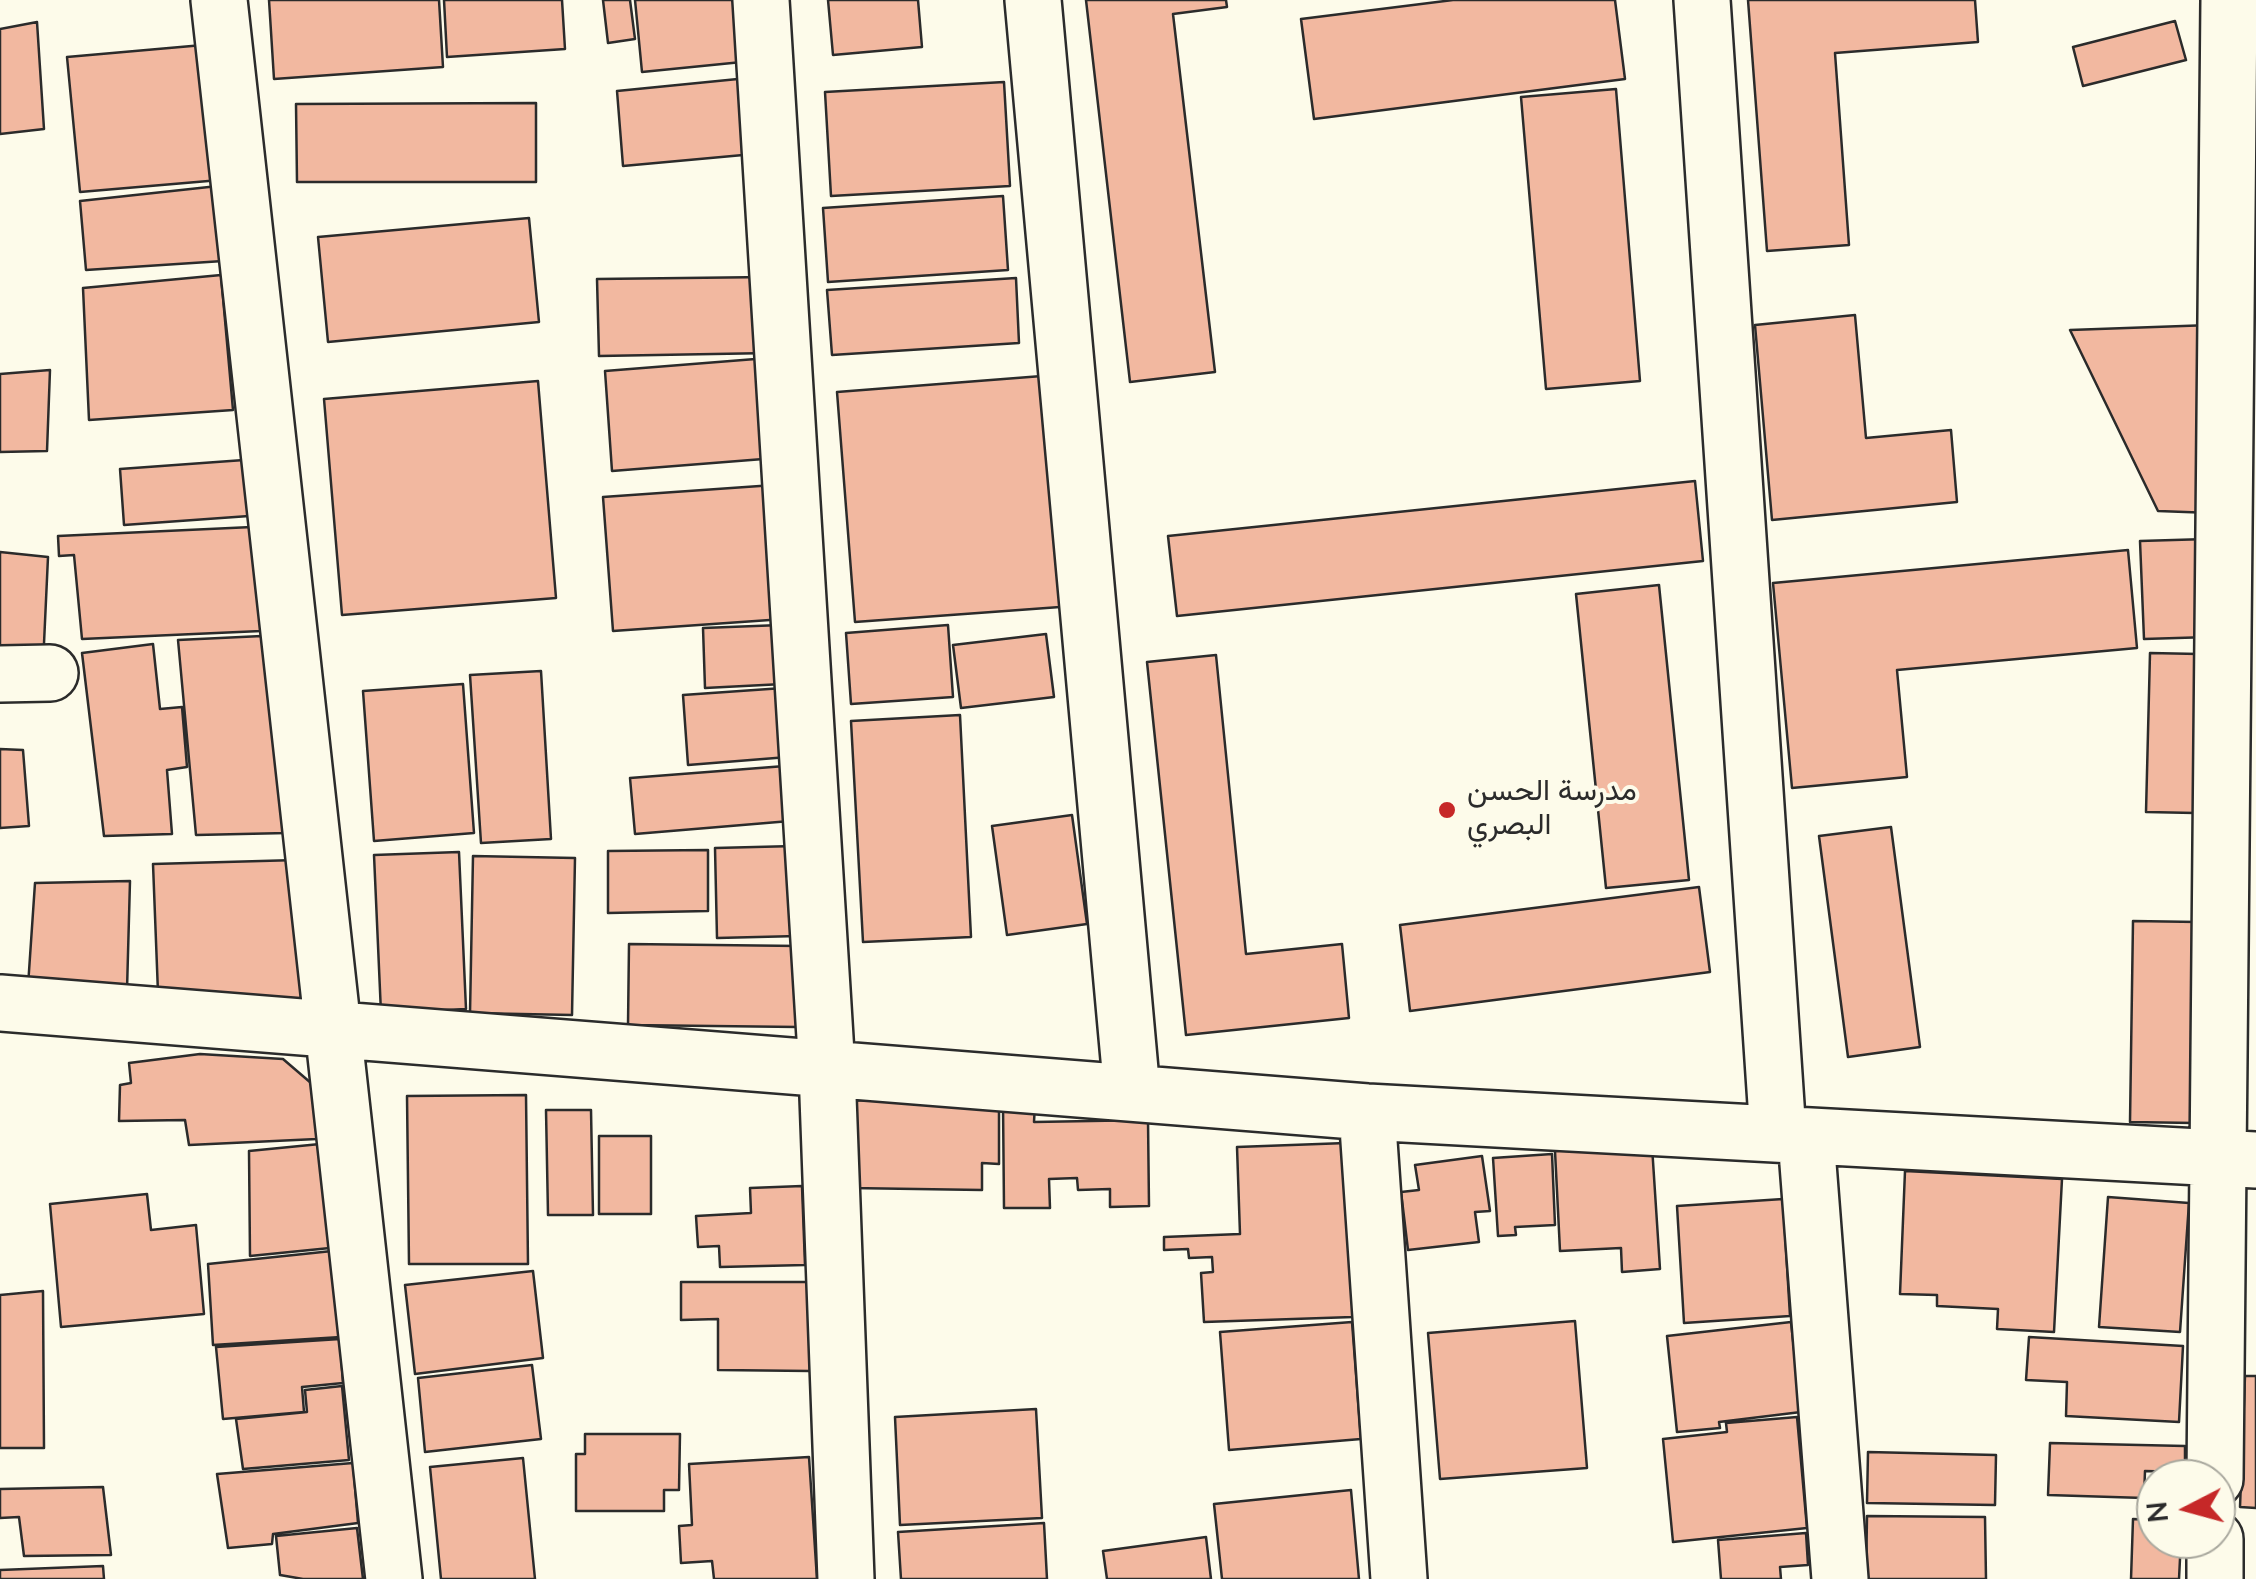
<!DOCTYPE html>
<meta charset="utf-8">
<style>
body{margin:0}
#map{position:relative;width:2256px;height:1579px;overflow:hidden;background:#fdfbea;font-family:"Nunito Sans",sans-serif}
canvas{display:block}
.north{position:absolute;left:2136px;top:1459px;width:100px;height:100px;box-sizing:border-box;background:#fdfbea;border:2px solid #a9a89e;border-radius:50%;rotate:264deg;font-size:28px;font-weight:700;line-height:40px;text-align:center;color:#2b2b2b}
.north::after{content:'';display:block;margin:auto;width:35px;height:45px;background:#c62828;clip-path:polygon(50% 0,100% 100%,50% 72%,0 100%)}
</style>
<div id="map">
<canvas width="2256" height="1579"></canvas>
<div class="north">N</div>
</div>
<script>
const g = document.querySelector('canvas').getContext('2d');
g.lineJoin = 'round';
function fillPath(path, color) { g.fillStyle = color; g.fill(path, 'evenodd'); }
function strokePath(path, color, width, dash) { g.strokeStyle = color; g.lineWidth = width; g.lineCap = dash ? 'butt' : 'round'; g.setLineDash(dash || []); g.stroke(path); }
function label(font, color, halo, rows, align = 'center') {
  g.font = font + ' "Nunito Sans",Vazirmatn,sans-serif'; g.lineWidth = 8; g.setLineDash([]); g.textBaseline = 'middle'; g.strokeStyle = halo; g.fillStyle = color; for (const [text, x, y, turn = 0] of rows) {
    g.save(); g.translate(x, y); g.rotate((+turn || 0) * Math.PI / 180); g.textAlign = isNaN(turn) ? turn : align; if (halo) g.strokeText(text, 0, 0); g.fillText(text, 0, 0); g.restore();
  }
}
const building = new Path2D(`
 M 269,0 L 439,0 L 443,67 L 274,79 Z
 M 444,0 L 562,0 L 565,49 L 447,57 Z
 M 603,0 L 630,0 L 635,39 L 608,43 Z
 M 635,0 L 746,0 L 752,61 L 642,72 Z
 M 828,0 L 918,0 L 922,47 L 833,55 Z
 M 1086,0 L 1226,0 L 1227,7 L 1173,14 L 1215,372 L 1130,382 Z
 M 1453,0 L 1615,0 L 1625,79 L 1314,119 L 1301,19 Z
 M 1748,0 L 1975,0 L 1978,42 L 1835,53 L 1849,245 L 1767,251 Z
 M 2175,21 L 2186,60 L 2083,86 L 2073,47 Z
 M 37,22 L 44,129 L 0,134 L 0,29 Z
 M 203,45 L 220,180 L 80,192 L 67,57 Z
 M 758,77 L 765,153 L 623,166 L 617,91 Z
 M 1004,82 L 1010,186 L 831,196 L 825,92 Z
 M 1616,89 L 1640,381 L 1546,389 L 1521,97 Z
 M 536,103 L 536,182 L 297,182 L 296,104 Z
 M 218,186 L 223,261 L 86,270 L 80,201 Z
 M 1003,196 L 1008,270 L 828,282 L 823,208 Z
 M 529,218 L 539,322 L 328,342 L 318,237 Z
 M 221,275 L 233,410 L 89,420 L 83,288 Z
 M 769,277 L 771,353 L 599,356 L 597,279 Z
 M 1016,278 L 1019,343 L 832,355 L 827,290 Z
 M 1855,315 L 1866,438 L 1951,430 L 1957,502 L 1772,520 L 1755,325 Z
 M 2211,325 L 2212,513 L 2158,511 L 2070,330 Z
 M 768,358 L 776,458 L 612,471 L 605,371 Z
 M 50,370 L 47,451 L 0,452 L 0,374 Z
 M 1042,376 L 1060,607 L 855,622 L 837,392 Z
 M 538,381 L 556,598 L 342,615 L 324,399 Z
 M 244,460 L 249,516 L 124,525 L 120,469 Z
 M 1695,481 L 1703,561 L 1177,616 L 1168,536 Z
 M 774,485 L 784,619 L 613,631 L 603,497 Z
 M 252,527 L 261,631 L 82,639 L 74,555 L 59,556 L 58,536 Z
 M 2207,539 L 2210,637 L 2144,639 L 2140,541 Z
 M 2128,550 L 2137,648 L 1897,670 L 1907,777 L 1792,788 L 1773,583 Z
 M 0,552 L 48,557 L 43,665 L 0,666 Z
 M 1659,585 L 1689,880 L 1606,888 L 1576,594 Z
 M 781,625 L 783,684 L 705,688 L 703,628 Z
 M 948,625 L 953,697 L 851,704 L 846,633 Z
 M 1046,634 L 1054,697 L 961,708 L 953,645 Z
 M 262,636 L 287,833 L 196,835 L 178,640 Z
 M 153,644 L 160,709 L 182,707 L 187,767 L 167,770 L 172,834 L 104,836 L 82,653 Z
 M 2150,653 L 2199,654 L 2195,813 L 2146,812 Z
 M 1216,655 L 1246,954 L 1342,944 L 1349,1018 L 1186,1035 L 1147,662 Z
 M 541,671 L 551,839 L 481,843 L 470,675 Z
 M 463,684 L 474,833 L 374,841 L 363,691 Z
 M 783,688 L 788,757 L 688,765 L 683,695 Z
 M 960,715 L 971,937 L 863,942 L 851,721 Z
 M 0,749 L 23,750 L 29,826 L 0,828 Z
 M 785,766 L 790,821 L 635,834 L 630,778 Z
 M 1072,815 L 1087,924 L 1007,935 L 992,826 Z
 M 1891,827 L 1920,1047 L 1848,1057 L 1819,836 Z
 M 795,846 L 798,936 L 717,938 L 715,848 Z
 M 708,850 L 708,911 L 608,913 L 608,851 Z
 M 459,852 L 466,1009 L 381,1013 L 374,855 Z
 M 473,856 L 575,858 L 572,1015 L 470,1013 Z
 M 297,860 L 309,1001 L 158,993 L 153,864 Z
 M 130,881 L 127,990 L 28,986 L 35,883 Z
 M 1699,887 L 1710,972 L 1410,1011 L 1400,925 Z
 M 2133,921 L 2198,922 L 2194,1123 L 2130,1122 Z
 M 629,944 L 799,946 L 798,1027 L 628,1025 Z
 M 200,1054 L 283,1059 L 311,1083 L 317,1139 L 189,1145 L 185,1120 L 119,1121 L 120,1085 L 131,1083 L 129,1063 Z
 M 526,1095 L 528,1264 L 409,1264 L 407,1096 Z
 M 851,1100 L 999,1101 L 999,1164 L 982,1163 L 982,1190 L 850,1188 Z
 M 1003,1104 L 1035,1104 L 1034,1122 L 1148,1120 L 1149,1206 L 1110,1207 L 1110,1189 L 1078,1190 L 1077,1178 L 1049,1179 L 1050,1208 L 1004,1208 Z
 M 546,1110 L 591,1110 L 593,1215 L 548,1215 Z
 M 599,1136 L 651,1136 L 651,1214 L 599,1214 Z
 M 1346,1143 L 1353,1317 L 1204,1322 L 1201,1273 L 1213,1272 L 1212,1257 L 1189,1258 L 1188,1249 L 1164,1250 L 1164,1237 L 1240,1234 L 1237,1147 Z
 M 320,1144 L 330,1248 L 250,1256 L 249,1151 Z
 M 1652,1146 L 1660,1269 L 1622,1272 L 1621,1248 L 1560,1251 L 1555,1151 Z
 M 1552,1154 L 1555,1225 L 1515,1227 L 1516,1235 L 1498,1236 L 1493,1158 Z
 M 1482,1156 L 1490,1211 L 1475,1212 L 1479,1242 L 1408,1250 L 1401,1192 L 1419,1190 L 1415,1165 Z
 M 1905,1171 L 2062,1179 L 2054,1332 L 1997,1329 L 1998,1309 L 1937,1306 L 1937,1295 L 1900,1294 Z
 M 802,1186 L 805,1265 L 720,1267 L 719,1246 L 698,1247 L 696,1216 L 751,1213 L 750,1188 Z
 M 147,1194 L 151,1230 L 196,1225 L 204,1314 L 61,1327 L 50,1204 Z
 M 2108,1197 L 2189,1203 L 2180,1332 L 2099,1327 Z
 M 1783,1199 L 1790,1316 L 1684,1323 L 1677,1206 Z
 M 332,1251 L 341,1337 L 213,1345 L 208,1264 Z
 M 533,1271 L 543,1358 L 415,1374 L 405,1285 Z
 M 681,1282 L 810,1282 L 810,1371 L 718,1370 L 718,1319 L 681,1320 Z
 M 43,1291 L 44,1448 L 0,1448 L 0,1295 Z
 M 1575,1321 L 1587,1468 L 1440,1479 L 1428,1333 Z
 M 1352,1322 L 1361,1439 L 1229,1450 L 1220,1332 Z
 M 1791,1322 L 1801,1412 L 1719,1422 L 1720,1428 L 1677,1432 L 1667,1336 Z
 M 2029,1337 L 2183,1346 L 2179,1422 L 2066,1416 L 2067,1382 L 2026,1380 Z
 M 340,1339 L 343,1383 L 302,1387 L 304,1412 L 223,1419 L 216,1347 Z
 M 532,1365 L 541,1439 L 425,1452 L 418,1378 Z
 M 2245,1376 L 2256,1376 L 2256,1508 L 2240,1507 Z
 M 342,1386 L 349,1460 L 243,1469 L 236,1419 L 307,1412 L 305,1390 Z
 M 1036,1409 L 1042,1518 L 900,1525 L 895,1417 Z
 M 1797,1417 L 1807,1528 L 1673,1542 L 1663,1439 L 1727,1432 L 1726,1423 Z
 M 585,1434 L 680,1434 L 679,1490 L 664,1490 L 664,1511 L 576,1511 L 576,1454 L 585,1454 Z
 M 2050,1443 L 2185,1446 L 2185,1472 L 2145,1471 L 2144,1498 L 2048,1495 Z
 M 1868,1452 L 1996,1455 L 1995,1505 L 1867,1503 Z
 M 809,1457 L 817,1579 L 714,1579 L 712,1561 L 681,1563 L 679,1526 L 692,1525 L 689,1464 Z
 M 523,1458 L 535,1579 L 441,1579 L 430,1467 Z
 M 353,1463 L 358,1523 L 273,1534 L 272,1544 L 228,1548 L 217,1474 Z
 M 103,1487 L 111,1555 L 24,1556 L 19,1517 L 0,1518 L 0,1489 Z
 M 1351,1490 L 1359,1579 L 1222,1579 L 1214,1504 Z
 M 1867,1516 L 1985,1517 L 1986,1579 L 1866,1579 Z
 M 2133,1519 L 2156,1520 L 2156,1539 L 2181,1539 L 2179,1579 L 2131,1579 Z
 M 1044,1523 L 1047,1579 L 901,1579 L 898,1532 Z
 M 357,1528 L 363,1579 L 303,1579 L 280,1575 L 276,1536 Z
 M 1806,1533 L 1808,1565 L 1780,1567 L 1781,1579 L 1721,1579 L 1718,1540 Z
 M 1206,1537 L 1211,1579 L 1107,1579 L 1103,1551 Z
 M 103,1566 L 104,1579 L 0,1579 L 0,1570 Z`);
fillPath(building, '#f2b8a0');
strokePath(building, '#2b2b2b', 2.5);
const minor = new Path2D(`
 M 219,0 L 394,1579
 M 761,0 L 827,1070 L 846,1579
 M 1033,0 L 1132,1092
 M 1702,0 L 1778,1134
 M 0,674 L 50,673
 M 0,1003 L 1367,1112 L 2256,1160
 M 1367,1112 L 1399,1579
 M 1806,1138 L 1840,1579
 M 2215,1479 L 2229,0
 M 2215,1579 L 2215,1539`);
strokePath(minor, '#2b2b2b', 60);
strokePath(minor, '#fdfbea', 55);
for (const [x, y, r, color] of [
 [1447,810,10,"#c62828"]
]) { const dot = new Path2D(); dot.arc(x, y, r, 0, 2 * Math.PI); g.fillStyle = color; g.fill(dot); strokePath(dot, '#fdfbea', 4); }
label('30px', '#2b2b2b', '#fdfbea', [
 ["مدرسة الحسن",1467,793],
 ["البصري",1467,827]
], 'left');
</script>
